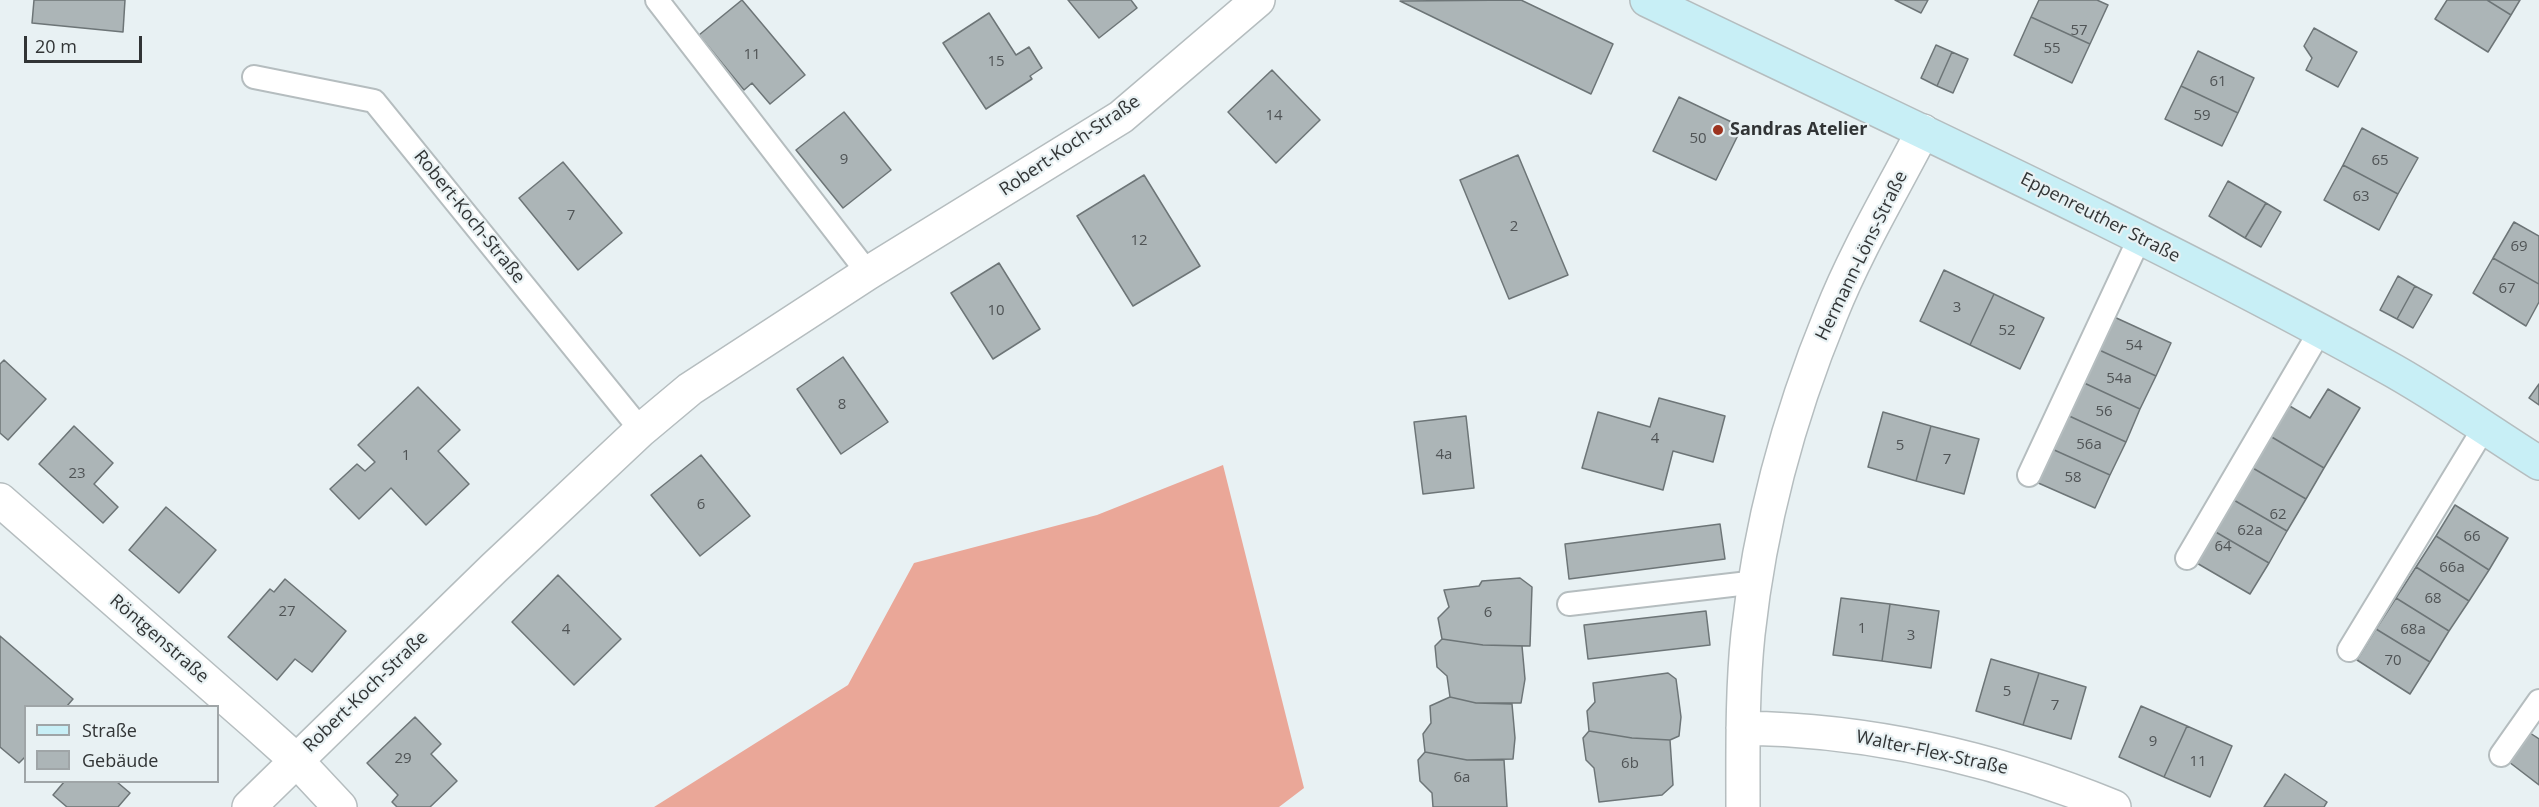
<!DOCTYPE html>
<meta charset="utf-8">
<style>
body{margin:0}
#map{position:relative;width:2539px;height:807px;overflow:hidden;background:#e8f1f3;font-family:"Open Sans",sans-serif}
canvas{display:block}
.legend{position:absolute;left:24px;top:705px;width:195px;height:78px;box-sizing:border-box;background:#e8f1f3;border:2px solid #9fa5a7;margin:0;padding:8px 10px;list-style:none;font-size:18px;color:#313435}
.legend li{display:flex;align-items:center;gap:12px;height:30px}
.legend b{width:30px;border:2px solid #9fa5a7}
.scale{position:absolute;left:24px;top:36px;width:118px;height:27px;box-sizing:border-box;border:3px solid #313435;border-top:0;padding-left:8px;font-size:18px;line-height:21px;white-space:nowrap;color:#313435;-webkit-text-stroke:4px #e8f1f3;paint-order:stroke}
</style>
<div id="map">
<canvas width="2539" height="807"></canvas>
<ul class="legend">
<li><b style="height:8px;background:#c8eff6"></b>Straße</li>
<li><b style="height:16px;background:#acb5b7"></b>Gebäude</li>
</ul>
<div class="scale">20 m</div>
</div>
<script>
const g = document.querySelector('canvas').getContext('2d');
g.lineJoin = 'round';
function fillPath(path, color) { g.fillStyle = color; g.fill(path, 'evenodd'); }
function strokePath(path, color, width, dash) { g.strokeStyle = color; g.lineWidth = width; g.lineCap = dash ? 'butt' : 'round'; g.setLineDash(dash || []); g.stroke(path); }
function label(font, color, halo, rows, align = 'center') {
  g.font = font + ' "Open Sans",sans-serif'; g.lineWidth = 4.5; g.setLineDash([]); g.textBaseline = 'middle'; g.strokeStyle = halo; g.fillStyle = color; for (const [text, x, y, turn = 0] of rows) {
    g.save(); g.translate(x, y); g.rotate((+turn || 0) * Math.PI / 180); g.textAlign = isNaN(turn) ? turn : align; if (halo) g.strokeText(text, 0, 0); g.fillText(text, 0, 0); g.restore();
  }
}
fillPath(new Path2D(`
 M 1223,465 L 1304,788 L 1279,807 L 654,807 L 848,685 L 914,563 L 1097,515 Z`), '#eaa798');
const building = new Path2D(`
 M 34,0 L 125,0 L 123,32 L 32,23 Z
 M 742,0 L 805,75 L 770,104 L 752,83 L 744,90 L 699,35 Z
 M 1068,0 L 1131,0 L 1137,8 L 1099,38 Z
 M 1521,0 L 1613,44 L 1591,94 L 1400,1 Z
 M 1895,0 L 1928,0 L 1921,13 Z
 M 2039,0 L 2097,0 L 2108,5 L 2090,44 L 2031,17 Z
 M 2447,0 L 2487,0 L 2511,15 L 2488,52 L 2435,19 Z
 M 2487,0 L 2520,0 L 2511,15 Z
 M 989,13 L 1016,55 L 1029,47 L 1042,68 L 1030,76 L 1032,79 L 986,109 L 943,43 Z
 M 2031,17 L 2090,44 L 2072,83 L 2014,55 Z
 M 2314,28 L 2357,52 L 2338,87 L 2306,70 L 2312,58 L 2304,46 Z
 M 1936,45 L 1952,52 L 1937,86 L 1921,78 Z
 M 2198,51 L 2254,78 L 2238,113 L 2181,86 Z
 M 1952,52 L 1968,59 L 1953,93 L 1937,86 Z
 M 1272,70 L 1320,120 L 1276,163 L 1228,112 Z
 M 2181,86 L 2238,113 L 2222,146 L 2165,119 Z
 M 1679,97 L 1742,127 L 1716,180 L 1653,151 Z
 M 844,112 L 891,170 L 843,208 L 796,150 Z
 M 2362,128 L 2418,158 L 2398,194 L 2343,165 Z
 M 1518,155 L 1568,275 L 1509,299 L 1460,180 Z
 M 563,162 L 622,233 L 578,270 L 519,198 Z
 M 2343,165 L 2398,194 L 2379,230 L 2324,200 Z
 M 1144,175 L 1200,266 L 1133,306 L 1077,216 Z
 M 2228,181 L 2266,203 L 2245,238 L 2209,216 Z
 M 2266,203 L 2281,212 L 2261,247 L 2245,238 Z
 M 2514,222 L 2539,236 L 2539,284 L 2493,258 Z
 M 2493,258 L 2539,284 L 2539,302 L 2526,326 L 2473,293 Z
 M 999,263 L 1040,329 L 993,359 L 951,293 Z
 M 1944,270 L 1994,294 L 1970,345 L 1920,321 Z
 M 2398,276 L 2415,286 L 2397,319 L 2380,310 Z
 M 2415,286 L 2432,295 L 2413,328 L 2397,319 Z
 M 1994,294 L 2044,318 L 2020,369 L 1970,345 Z
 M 2112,316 L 2171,343 L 2156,376 L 2097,349 Z
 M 2097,349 L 2156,376 L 2140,409 L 2082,382 Z
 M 843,357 L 888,422 L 841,454 L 797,389 Z
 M 4,360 L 46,399 L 8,440 L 0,433 L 0,364 Z
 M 2082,382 L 2140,409 L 2126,442 L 2067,415 Z
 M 2539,384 L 2539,405 L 2529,398 Z
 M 418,387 L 460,430 L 438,451 L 469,484 L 426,525 L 391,488 L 359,519 L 330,489 L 357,464 L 365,471 L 375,462 L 358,445 Z
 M 2328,389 L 2360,408 L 2324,468 L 2270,436 L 2288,405 L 2310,418 Z
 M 1659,398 L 1725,416 L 1713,462 L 1673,451 L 1663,490 L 1582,468 L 1598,412 L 1650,427 Z
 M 1883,412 L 1931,426 L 1916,481 L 1868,467 Z
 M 2067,415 L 2126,442 L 2110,475 L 2052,449 Z
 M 1466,416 L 1474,488 L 1423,494 L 1414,422 Z
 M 74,426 L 113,463 L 94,484 L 118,507 L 103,523 L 39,464 Z
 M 1931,426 L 1979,439 L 1964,494 L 1916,481 Z
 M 2270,436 L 2324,468 L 2306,499 L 2251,467 Z
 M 2052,449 L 2110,475 L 2095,508 L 2036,482 Z
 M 701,455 L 750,516 L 700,556 L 651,495 Z
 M 2251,467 L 2306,499 L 2287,531 L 2232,499 Z
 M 2232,499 L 2287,531 L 2269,563 L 2214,531 Z
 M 2455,505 L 2508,538 L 2489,570 L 2436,536 Z
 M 166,507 L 216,550 L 179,593 L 129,550 Z
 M 1720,524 L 1725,559 L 1569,579 L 1565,544 Z
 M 2214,531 L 2269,563 L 2250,594 L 2195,562 Z
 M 2436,536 L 2489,570 L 2469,601 L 2416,567 Z
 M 2416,567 L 2469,601 L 2449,631 L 2396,598 Z
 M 558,575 L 621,639 L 574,685 L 512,622 Z
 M 1520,578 L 1532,587 L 1530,646 L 1483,645 L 1442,639 L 1438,618 L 1449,607 L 1444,590 L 1479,586 L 1482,581 Z
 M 285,579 L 346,631 L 312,672 L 295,659 L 277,680 L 228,637 L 270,589 L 274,592 Z
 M 1841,598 L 1890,604 L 1882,661 L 1833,655 Z
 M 2396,598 L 2449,631 L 2430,662 L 2376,629 Z
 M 1890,604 L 1939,611 L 1931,668 L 1882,661 Z
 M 1706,611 L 1710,645 L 1588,659 L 1584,625 Z
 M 2376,629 L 2430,662 L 2410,694 L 2357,660 Z
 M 0,636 L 73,699 L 67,706 L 26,706 L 26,756 L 19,763 L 0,747 Z
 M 1442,639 L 1483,645 L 1522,646 L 1525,679 L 1521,703 L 1476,703 L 1450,697 L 1447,676 L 1437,667 L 1435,646 Z
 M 1991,659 L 2039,673 L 2023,725 L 1976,711 Z
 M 1668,673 L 1676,679 L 1681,717 L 1679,736 L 1670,740 L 1632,738 L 1589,731 L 1587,711 L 1595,702 L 1593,683 Z
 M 2039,673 L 2086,687 L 2071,739 L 2023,725 Z
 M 1450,697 L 1476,703 L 1512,704 L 1515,738 L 1513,759 L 1467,760 L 1425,752 L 1423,734 L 1431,723 L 1430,706 Z
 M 2141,706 L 2187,726 L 2164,777 L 2119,757 Z
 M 415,717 L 441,744 L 431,754 L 457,781 L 430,807 L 397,807 L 392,802 L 398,795 L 367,763 Z
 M 2187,726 L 2232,746 L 2210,797 L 2164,777 Z
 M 1589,731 L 1632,738 L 1670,740 L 1673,785 L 1662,795 L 1599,802 L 1594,768 L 1586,760 L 1583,738 Z
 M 2530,733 L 2539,739 L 2539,785 L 2509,762 Z
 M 1425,752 L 1467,760 L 1504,760 L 1507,807 L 1433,807 L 1432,793 L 1420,781 L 1418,760 Z
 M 2285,774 L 2327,802 L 2324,807 L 2264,807 Z
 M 64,782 L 117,782 L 130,793 L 118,807 L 67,807 L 53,795 Z`);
fillPath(building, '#acb5b7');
strokePath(building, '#6d7577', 1.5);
const service = new Path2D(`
 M 657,0 L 868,273
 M 254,77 L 374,101 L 641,430
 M 2029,475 L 2140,237
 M 2187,558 L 2320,331
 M 1569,604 L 1757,582
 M 2349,650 L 2484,428
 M 2501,755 L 2539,701`);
const minor = new Path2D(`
 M 0,500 L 257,725 L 296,760 L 340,807
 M 1743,728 C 1871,730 1997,759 2114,807
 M 249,807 L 494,568 L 641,430 L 690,389 L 868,273 L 1121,117 L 1258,0
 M 1743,807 C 1743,750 1742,691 1748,634 C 1760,524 1789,416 1831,314 C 1856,251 1892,191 1923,131`);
const secondary = new Path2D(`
 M 1647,0 C 1894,119 2145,233 2385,366 C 2438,395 2488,431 2539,463`);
strokePath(service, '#b5bdbf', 26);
strokePath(minor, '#b5bdbf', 36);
strokePath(secondary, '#b5bdbf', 36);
strokePath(service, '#fff', 22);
strokePath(minor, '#fff', 33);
strokePath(secondary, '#c8eff6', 33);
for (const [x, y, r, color] of [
 [1718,130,6,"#9c331f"]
]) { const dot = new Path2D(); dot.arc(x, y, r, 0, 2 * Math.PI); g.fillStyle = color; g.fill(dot); strokePath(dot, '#e8f1f3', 2); }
label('15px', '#505456', null, [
 ["57",2079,31],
 ["55",2052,49],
 ["11",752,55],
 ["15",996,62],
 ["61",2218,82],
 ["14",1274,116],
 ["59",2202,116],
 ["50",1698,139],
 ["9",844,160],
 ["65",2380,161],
 ["63",2361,197],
 ["7",571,216],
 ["2",1514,227],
 ["12",1139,241],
 ["69",2519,247],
 ["67",2507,289],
 ["3",1957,308],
 ["10",996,311],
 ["52",2007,331],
 ["54",2134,346],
 ["54a",2119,379],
 ["8",842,405],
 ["56",2104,412],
 ["4",1655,439],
 ["56a",2089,445],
 ["5",1900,446],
 ["4a",1444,455],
 ["1",406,456],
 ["7",1947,460],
 ["23",77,474],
 ["58",2073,478],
 ["6",701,505],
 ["62",2278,515],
 ["62a",2250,531],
 ["66",2472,537],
 ["64",2223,547],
 ["66a",2452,568],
 ["68",2433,599],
 ["27",287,612],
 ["6",1488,613],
 ["1",1862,629],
 ["4",566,630],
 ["68a",2413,630],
 ["3",1911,636],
 ["70",2393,661],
 ["5",2007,692],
 ["7",2055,706],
 ["9",2153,742],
 ["29",403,759],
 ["11",2198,762],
 ["6b",1630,764],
 ["6a",1462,778]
]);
label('bold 18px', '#313435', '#e8f1f3', [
 ["Sandras Atelier",1730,130]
], 'left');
label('18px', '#313435', '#e8f1f3', [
 ["Robert-Koch-Straße",1070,146,-34],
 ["Robert-Koch-Straße",469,217,51],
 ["Eppenreuther Straße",2100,218,27],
 ["Hermann-Löns-Straße",1862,256,-64],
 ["Röntgenstraße",159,639,41],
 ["Robert-Koch-Straße",366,692,-44],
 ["Walter-Flex-Straße",1932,753,12]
]);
</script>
